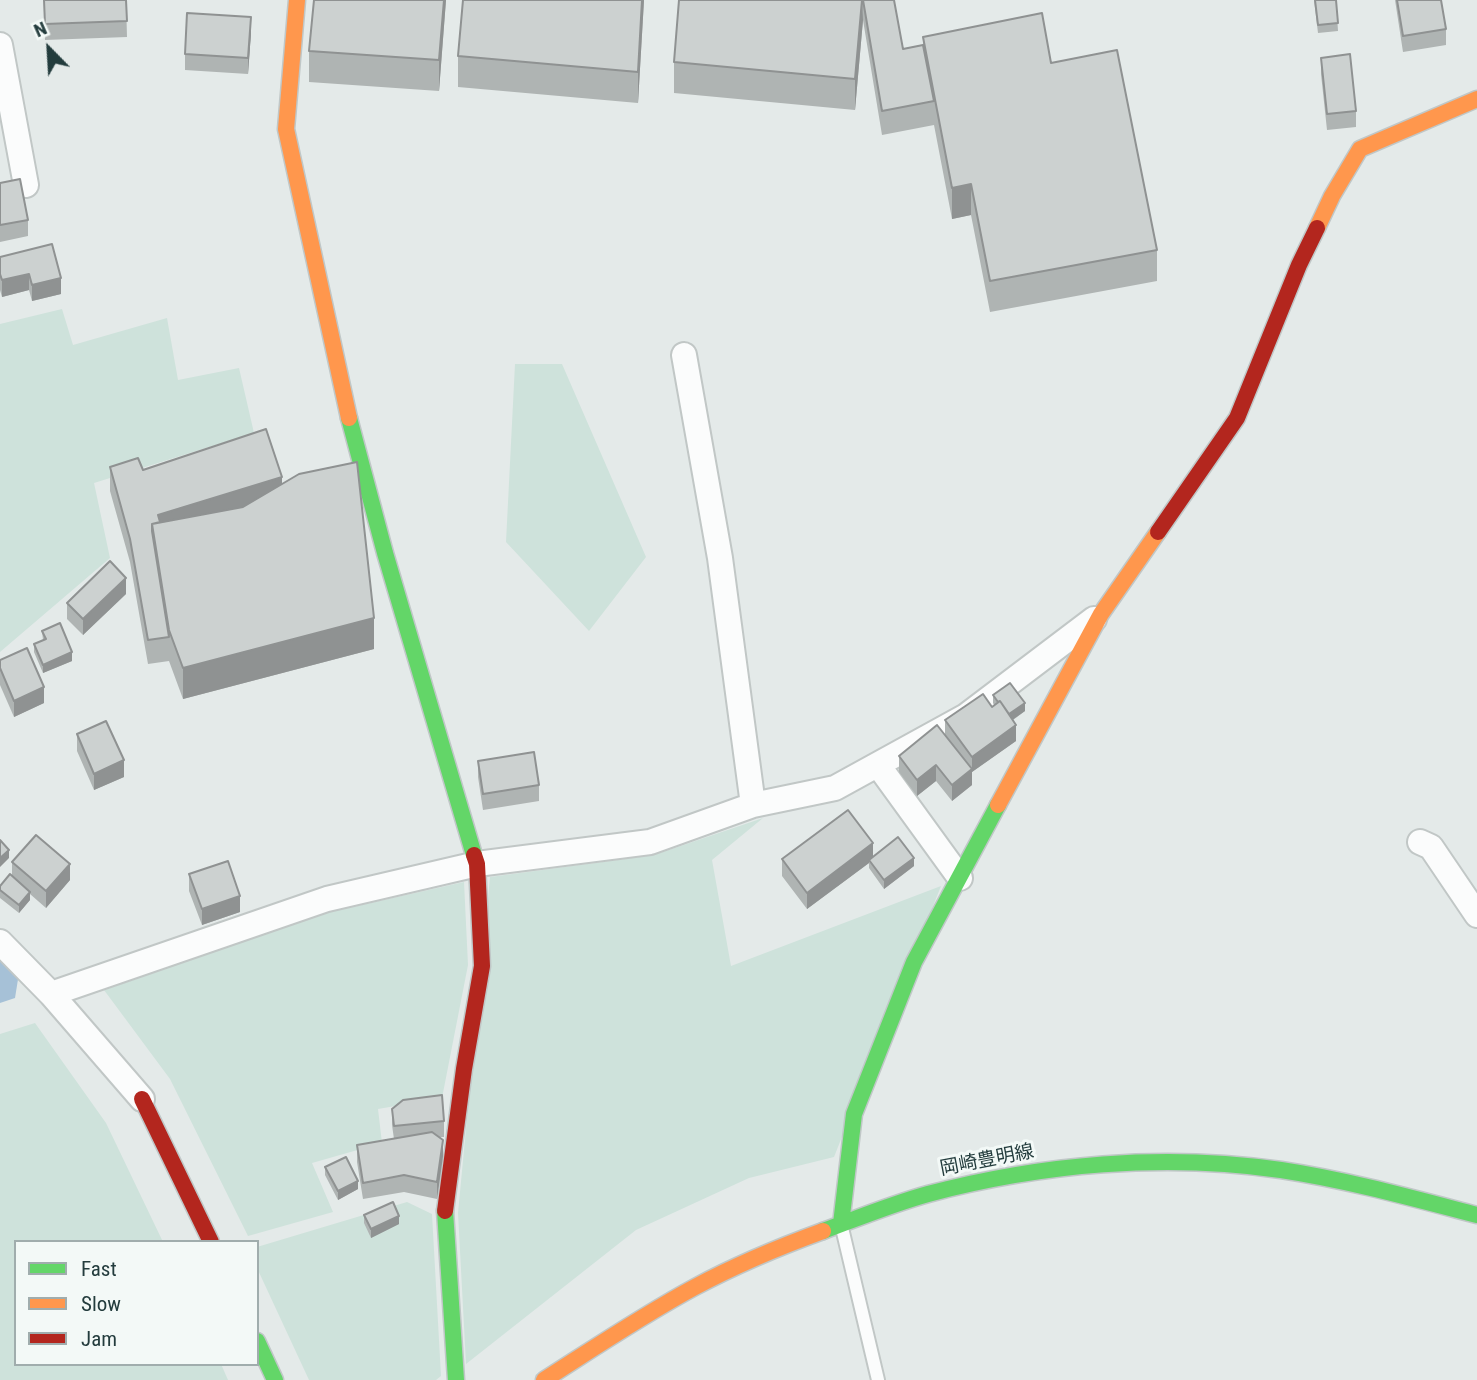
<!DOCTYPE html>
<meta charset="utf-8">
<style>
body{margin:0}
#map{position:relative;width:1477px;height:1380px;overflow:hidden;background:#e4eae9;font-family:"Roboto Condensed",sans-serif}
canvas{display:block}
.legend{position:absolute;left:14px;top:1240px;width:245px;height:126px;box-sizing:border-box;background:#f3f9f7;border:2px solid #a0adad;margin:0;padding:9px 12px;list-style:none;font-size:21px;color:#233c3d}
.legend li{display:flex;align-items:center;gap:14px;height:35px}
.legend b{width:35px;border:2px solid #a0adad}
.north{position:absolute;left:14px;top:14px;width:70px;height:70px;-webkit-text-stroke:5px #f3f9f7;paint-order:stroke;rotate:336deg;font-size:19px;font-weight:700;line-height:28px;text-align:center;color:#233c3d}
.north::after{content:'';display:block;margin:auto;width:24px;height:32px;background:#233c3d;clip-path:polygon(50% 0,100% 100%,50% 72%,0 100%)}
</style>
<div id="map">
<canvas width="1477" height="1380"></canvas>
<ul class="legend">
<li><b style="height:9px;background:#63d668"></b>Fast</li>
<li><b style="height:9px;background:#ff974d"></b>Slow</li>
<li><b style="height:9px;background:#b3261e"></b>Jam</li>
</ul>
<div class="north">N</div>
</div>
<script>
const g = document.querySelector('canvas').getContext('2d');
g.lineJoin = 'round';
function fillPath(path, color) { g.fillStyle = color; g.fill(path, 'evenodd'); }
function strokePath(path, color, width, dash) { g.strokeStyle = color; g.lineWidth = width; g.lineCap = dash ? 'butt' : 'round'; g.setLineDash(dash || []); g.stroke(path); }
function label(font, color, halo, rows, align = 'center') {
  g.font = font + ' "Roboto Condensed","Noto Sans JP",sans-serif'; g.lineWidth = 6; g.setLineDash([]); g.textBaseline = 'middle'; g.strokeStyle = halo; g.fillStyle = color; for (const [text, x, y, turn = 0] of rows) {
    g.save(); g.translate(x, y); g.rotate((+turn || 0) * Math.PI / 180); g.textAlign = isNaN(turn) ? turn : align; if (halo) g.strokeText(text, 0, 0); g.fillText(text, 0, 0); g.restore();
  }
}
fillPath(new Path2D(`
 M 62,309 L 73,345 L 167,318 L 178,380 L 239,368 L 254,433 L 94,483 L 110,558 L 0,652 L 0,324 Z
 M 515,364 L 562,364 L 646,557 L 589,631 L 506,542 Z
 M 763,818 L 712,860 L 731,966 L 941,886 L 834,1157 L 749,1178 L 636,1230 L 466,1364 L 458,1213 L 490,877 L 654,855 Z
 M 464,882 L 468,965 L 442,1098 L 378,1109 L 382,1143 L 312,1163 L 333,1212 L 248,1236 L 170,1079 L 104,990 L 326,913 Z
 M 35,1023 L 106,1123 L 163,1242 L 16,1242 L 16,1364 L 221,1364 L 228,1380 L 0,1380 L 0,1034 Z
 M 407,1202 L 432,1214 L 441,1376 L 436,1380 L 309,1380 L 257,1268 L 257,1247 Z`), '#cee2db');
fillPath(new Path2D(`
 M 0,955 L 19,973 L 15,998 L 0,1003 Z`), '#a6c1d7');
const lane = new Path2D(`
 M 842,1228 L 878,1380`);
const street = new Path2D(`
 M 0,45 L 26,185
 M 684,355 L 720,558 L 753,805
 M 878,765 L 960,878
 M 1420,842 L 1431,847 L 1477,915
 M 0,942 L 51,994 L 142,1099
 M 51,994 L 327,899 L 477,864 L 650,842 L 753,805 L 835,788 L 966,716 L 1094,619`);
const fast = new Path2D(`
 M 349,418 L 385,553 L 474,855
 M 445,1211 L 456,1380
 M 841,1224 L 854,1114 L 914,962 L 998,805
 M 823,1231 C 858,1218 892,1204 928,1194 C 1041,1164 1164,1153 1281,1170 C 1347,1180 1412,1198 1477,1215
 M 257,1341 L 275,1380`);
const slow = new Path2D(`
 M 297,0 L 286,129 L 349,418
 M 1317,228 L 1332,196 L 1360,149 L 1477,99
 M 998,805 L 1101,614 L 1158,532
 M 544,1380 C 594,1348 643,1315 695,1287 C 736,1265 779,1247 823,1231`);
const jam = new Path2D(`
 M 1158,532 L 1237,418 L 1299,265 L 1317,228
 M 142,1099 L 211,1242
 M 445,1211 L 464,1069 L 482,966 L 477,864 L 474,855`);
strokePath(lane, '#c1c7c6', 16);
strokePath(street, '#c1c7c6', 28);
strokePath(fast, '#c0c7c7', 19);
strokePath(slow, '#c0c7c7', 19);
strokePath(jam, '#c0c7c7', 19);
strokePath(lane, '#fbfcfc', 12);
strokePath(street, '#fbfcfc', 24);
strokePath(fast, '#63d668', 16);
strokePath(slow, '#ff974d', 16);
strokePath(jam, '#b3261e', 16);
fillPath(new Path2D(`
 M 44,0 L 126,0 L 127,37 L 45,40 Z
 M 446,0 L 439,91 L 309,82 L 309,51 Z
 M 644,0 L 638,103 L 458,87 L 458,56 Z
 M 679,0 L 894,0 L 903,49 L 923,45 L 923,37 L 1051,63 L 1157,250 L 1157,281 L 990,312 L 971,215 L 952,219 L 934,125 L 882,135 L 863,20 L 855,110 L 674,93 L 674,62 Z
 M 1314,0 L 1336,0 L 1338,31 L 1318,33 Z
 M 1395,0 L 1441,0 L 1446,29 L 1446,45 L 1403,52 Z
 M 251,33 L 248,74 L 185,70 L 185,54 Z
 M 1321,58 L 1356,111 L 1356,127 L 1327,130 L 1321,74 Z
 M 0,183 L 28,220 L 28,236 L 0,242 Z
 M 0,257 L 61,294 L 32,301 L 29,290 L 2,297 L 0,290 Z
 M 110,467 L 282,484 L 374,649 L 183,699 L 169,661 L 148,664 L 130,562 L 110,491 Z
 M 126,594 L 83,635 L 67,619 L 67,603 Z
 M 42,631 L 72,661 L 43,673 L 34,652 L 34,644 L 43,640 Z
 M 0,660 L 44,703 L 14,717 L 0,685 Z
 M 993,695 L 1025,711 L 1013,720 L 1016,741 L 972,772 L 972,785 L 952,801 L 936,781 L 917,796 L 899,772 L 899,756 L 945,735 L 945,720 L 992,707 L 994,705 L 993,703 Z
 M 77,734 L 124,777 L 94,790 L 77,751 Z
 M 478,761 L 539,785 L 539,801 L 483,810 L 478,777 Z
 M 873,857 L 914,866 L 884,889 L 869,868 L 869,863 L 807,909 L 782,876 L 782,859 Z
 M 12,862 L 70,880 L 46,908 L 30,894 L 30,900 L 19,913 L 0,898 L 0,886 L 12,877 Z
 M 189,874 L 240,912 L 202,925 L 189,891 Z
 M 392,1109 L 444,1121 L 444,1137 L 440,1137 L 443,1156 L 437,1199 L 404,1192 L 363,1199 L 357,1162 L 357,1145 L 394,1139 L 392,1125 Z
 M 325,1167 L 358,1189 L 338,1200 L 325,1175 Z
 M 364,1215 L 399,1224 L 371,1238 L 364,1223 Z`), '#afb4b3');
fillPath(new Path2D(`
 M 444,0 L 446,0 L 439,91 L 439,60 Z
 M 642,0 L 644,0 L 638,103 L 638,72 Z
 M 862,0 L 863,20 L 855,110 L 855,79 Z
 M 251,17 L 251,33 L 248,74 L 248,58 Z
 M 971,184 L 971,215 L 952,219 L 952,188 Z
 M 29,274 L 29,290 L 2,297 L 2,280 Z
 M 61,278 L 61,294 L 32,301 L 32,285 Z
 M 282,477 L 282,501 L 162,529 L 158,515 Z
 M 126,578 L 126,594 L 83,635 L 83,619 Z
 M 374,618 L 374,649 L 183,699 L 183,668 Z
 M 72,652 L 72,661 L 43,673 L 43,665 Z
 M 44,687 L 44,703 L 14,717 L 14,701 Z
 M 1025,703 L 1025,711 L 1008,723 L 1008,715 Z
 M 1016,725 L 1016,741 L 972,772 L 972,785 L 952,801 L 952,785 L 972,769 L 972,757 Z
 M 124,760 L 124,777 L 94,790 L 94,774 Z
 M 936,765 L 936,781 L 917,796 L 917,780 Z
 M 873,843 L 873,859 L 869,860 L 869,863 L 807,909 L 807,893 Z
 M 9,850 L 9,858 L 0,867 L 0,858 Z
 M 914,858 L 914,866 L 884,889 L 884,880 Z
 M 70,864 L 70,880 L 46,908 L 46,891 Z
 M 30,892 L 30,900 L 19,913 L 19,905 Z
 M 240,896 L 240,912 L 202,925 L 202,909 Z
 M 443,1140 L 443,1156 L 437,1199 L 437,1182 Z
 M 358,1181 L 358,1189 L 338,1200 L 338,1191 Z
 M 399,1216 L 399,1224 L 371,1238 L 371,1229 Z`), '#8f9292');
const building = new Path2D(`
 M 44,0 L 126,0 L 127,21 L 45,24 Z
 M 314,0 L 444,0 L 439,60 L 309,51 Z
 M 463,0 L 642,0 L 638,72 L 458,56 Z
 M 679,0 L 862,0 L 855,79 L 674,62 Z
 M 863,0 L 894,0 L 903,49 L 923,45 L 934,101 L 882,111 Z
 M 1315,0 L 1336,0 L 1338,23 L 1318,25 Z
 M 1397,0 L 1441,0 L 1446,29 L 1403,36 Z
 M 187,13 L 251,17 L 248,58 L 185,54 Z
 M 1042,13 L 1051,63 L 1117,50 L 1157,250 L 990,281 L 971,184 L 952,188 L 923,37 Z
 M 1350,54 L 1356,111 L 1327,114 L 1321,58 Z
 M 20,179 L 28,220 L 0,225 L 0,183 Z
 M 52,244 L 61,278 L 32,285 L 29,274 L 2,280 L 0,274 L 0,257 Z
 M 266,429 L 282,477 L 158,515 L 160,522 L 152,524 L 152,531 L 169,637 L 148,640 L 130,539 L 110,467 L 138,458 L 143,470 Z
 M 357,462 L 374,618 L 183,668 L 169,630 L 152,524 L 243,507 L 299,474 Z
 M 110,561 L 126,578 L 83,619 L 67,603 Z
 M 60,623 L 72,652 L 43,665 L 34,644 L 46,639 L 42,631 Z
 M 27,648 L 44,687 L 14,701 L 0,668 L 0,660 Z
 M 1010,683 L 1025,703 L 1009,714 L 1000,701 L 998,702 L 993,695 Z
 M 983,694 L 992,707 L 1000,701 L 1016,725 L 972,757 L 945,720 Z
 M 106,721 L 124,760 L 94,774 L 77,734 Z
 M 937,725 L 972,769 L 952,785 L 936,765 L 917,780 L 899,756 Z
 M 534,752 L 539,785 L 483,794 L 478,761 Z
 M 848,810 L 873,843 L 807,893 L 782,859 Z
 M 36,835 L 70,864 L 46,891 L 12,862 Z
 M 898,837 L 914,858 L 884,880 L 869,860 Z
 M 0,840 L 9,850 L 0,858 Z
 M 228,861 L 240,896 L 202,909 L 189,874 Z
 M 10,874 L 30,892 L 19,905 L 0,890 L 0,886 Z
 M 442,1095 L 444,1121 L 394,1126 L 392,1109 L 403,1100 Z
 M 432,1132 L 443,1140 L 437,1182 L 404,1175 L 363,1183 L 357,1145 Z
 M 346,1157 L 358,1181 L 338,1191 L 325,1167 Z
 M 393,1202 L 399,1216 L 371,1229 L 364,1215 Z`);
fillPath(building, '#ccd1d0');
strokePath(building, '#8f9292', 2);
label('19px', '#233c3d', '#f3f9f7', [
 ["岡崎豊明線",987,1161,-11]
]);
</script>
